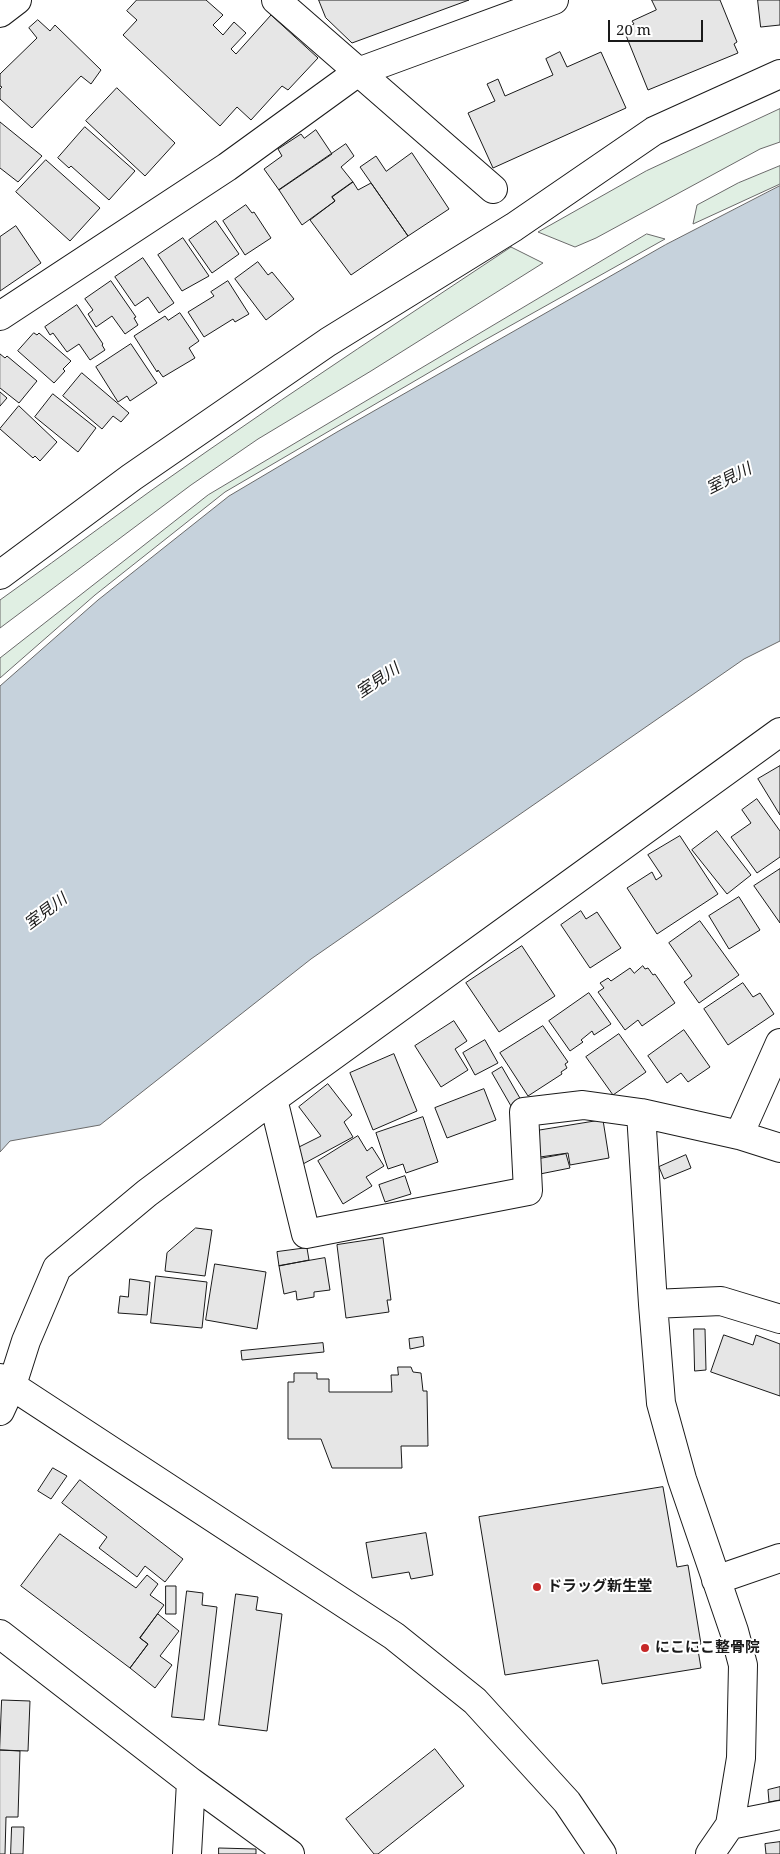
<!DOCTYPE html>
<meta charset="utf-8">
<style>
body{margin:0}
#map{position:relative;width:780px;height:1854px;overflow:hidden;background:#fff;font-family:"Noto Serif",serif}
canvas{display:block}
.scale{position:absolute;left:608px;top:20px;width:95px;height:22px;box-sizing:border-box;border:2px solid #1a1a1a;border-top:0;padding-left:6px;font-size:15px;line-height:18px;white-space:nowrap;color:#1a1a1a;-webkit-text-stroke:4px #fff;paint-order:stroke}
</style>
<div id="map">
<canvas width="780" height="1854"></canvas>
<div class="scale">20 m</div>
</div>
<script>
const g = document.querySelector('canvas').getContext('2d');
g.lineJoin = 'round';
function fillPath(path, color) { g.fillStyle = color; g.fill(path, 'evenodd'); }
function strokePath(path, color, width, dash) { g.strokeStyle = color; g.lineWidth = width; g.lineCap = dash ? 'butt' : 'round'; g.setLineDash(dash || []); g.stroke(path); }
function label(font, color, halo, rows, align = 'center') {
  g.font = font + ' "Noto Serif","Noto Sans JP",serif'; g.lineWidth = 4; g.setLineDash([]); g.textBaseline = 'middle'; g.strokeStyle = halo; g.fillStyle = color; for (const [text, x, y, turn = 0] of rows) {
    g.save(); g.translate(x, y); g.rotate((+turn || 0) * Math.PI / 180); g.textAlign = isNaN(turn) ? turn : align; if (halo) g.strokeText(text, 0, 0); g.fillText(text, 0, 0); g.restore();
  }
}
const green = new Path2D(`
 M 780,109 L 780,142 L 760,149 L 596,238 L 575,247 L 538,232 L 646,171 Z
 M 780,166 L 780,184 L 693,224 L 697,205 L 738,183 Z
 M 647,234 L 665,239 L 483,341 L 225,492 L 95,595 L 0,678 L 0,658 L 208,495 Z
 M 511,247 L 543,263 L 371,371 L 258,439 L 191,485 L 0,628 L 0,600 C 69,551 136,500 206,452 C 306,382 409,315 511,247 Z`);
fillPath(green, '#e0efe3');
strokePath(green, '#6a6a6a', 1);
const water = new Path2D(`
 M 780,186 L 780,641 L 744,659 L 311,959 L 100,1125 L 10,1141 L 0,1152 L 0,686 L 98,600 L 229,496 L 337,432 L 665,245 Z`);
fillPath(water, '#c6d2dc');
strokePath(water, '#6a6a6a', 1);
const building = new Path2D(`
 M 137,0 L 206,0 L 223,15 L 213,25 L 223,35 L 234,22 L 246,33 L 231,49 L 236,54 L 271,15 L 318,58 L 288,90 L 282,86 L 251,120 L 237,107 L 220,126 L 123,35 L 137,20 L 127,11 Z
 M 319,0 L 469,0 L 352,43 L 326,18 Z
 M 652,0 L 720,0 L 737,42 L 734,44 L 738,53 L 648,90 L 623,28 L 634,24 L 632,21 L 656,10 Z
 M 758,0 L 780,0 L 780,25 L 761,27 Z
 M 38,20 L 50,31 L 55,25 L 101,70 L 91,84 L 81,76 L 32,128 L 0,99 L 0,89 L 2,87 L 0,86 L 0,74 L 37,38 L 29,28 Z
 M 560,52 L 567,67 L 601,52 L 626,108 L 493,168 L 468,113 L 495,101 L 487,84 L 498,79 L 505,96 L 553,75 L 546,59 Z
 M 117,88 L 175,143 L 145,176 L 86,121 Z
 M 0,122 L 42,156 L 18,182 L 0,168 Z
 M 85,127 L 135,171 L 109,200 L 71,166 L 69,168 L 58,158 Z
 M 316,130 L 332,154 L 279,190 L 264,169 L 282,156 L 278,149 L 301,134 L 304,138 Z
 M 346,144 L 354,156 L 341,167 L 353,182 L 332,197 L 335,201 L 302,225 L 279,190 Z
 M 412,153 L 449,209 L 408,236 L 360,167 L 376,156 L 386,171 Z
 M 46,160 L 100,208 L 70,241 L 16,192 Z
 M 353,182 L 358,190 L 371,183 L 408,236 L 351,275 L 310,220 L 335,201 L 332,197 Z
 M 246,205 L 252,213 L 254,212 L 271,238 L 245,255 L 223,221 Z
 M 216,221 L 239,254 L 212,273 L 189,240 Z
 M 16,226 L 41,263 L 0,291 L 0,237 Z
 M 183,238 L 209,276 L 182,291 L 158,255 Z
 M 143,258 L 174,303 L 159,313 L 148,297 L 135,306 L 115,277 Z
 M 258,262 L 268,275 L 272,272 L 294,299 L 266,320 L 235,279 Z
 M 111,281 L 136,317 L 134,318 L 138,325 L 125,334 L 112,316 L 96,327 L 88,314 L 93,310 L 85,299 Z
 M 228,281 L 249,314 L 235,322 L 233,319 L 204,337 L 188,312 L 214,296 L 211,292 Z
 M 77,305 L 103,344 L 102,345 L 105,350 L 90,360 L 79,344 L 67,352 L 53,333 L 50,335 L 45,327 Z
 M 180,313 L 199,341 L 189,348 L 195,358 L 163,377 L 158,370 L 157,372 L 134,336 L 165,316 L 168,320 Z
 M 34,333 L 37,335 L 39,333 L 71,361 L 63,369 L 65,371 L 54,383 L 18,351 Z
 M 131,344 L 157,383 L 130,401 L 127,396 L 118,402 L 96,367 Z
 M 0,354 L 5,358 L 7,356 L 37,381 L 19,403 L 0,388 Z
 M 82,373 L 129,413 L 121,422 L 113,416 L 102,429 L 63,396 Z
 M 0,392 L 7,398 L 0,406 Z
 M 53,394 L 96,428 L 78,452 L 35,417 Z
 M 19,406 L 57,442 L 40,461 L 35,456 L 33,458 L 0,429 Z
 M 780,766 L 780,815 L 758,779 Z
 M 757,799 L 780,831 L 780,857 L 757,873 L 731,837 L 751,823 L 742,810 Z
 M 717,831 L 751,875 L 727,894 L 692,850 Z
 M 680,836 L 718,894 L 657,934 L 627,888 L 652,872 L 656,880 L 662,876 L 648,855 Z
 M 780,869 L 780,923 L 754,886 Z
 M 739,897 L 760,930 L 729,949 L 709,916 Z
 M 581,911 L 586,919 L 597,912 L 621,948 L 590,968 L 561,925 Z
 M 700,921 L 739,975 L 699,1003 L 684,982 L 692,976 L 669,943 Z
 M 522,946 L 555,996 L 499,1032 L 466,983 Z
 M 643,966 L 645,969 L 648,968 L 653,975 L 655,974 L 675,1003 L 642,1026 L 638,1020 L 625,1030 L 598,992 L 604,988 L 600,983 L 608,978 L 611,981 L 630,968 L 634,973 Z
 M 743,983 L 753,997 L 760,993 L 774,1014 L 728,1045 L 704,1009 Z
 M 589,993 L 611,1024 L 594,1035 L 592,1031 L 581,1040 L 583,1042 L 570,1051 L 549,1021 Z
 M 454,1021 L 467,1041 L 455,1049 L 468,1070 L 441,1087 L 415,1046 Z
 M 543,1026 L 568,1062 L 565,1064 L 567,1068 L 561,1072 L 562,1074 L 528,1096 L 500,1053 Z
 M 684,1030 L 710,1067 L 688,1082 L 681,1073 L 667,1083 L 648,1056 Z
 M 619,1034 L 646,1072 L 613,1095 L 586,1057 Z
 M 485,1040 L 498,1063 L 475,1075 L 463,1053 Z
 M 394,1054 L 417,1111 L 373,1130 L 350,1073 Z
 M 502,1067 L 521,1100 L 511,1106 L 492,1073 Z
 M 328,1084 L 352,1115 L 344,1122 L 353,1137 L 303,1164 L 299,1147 L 321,1136 L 299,1107 Z
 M 484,1089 L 496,1120 L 447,1138 L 435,1108 Z
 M 423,1117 L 438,1162 L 406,1173 L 403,1164 L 388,1169 L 376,1133 Z
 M 603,1120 L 609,1158 L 570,1165 L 568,1153 L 540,1157 L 536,1131 Z
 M 358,1136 L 367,1151 L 372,1147 L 384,1166 L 366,1177 L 372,1186 L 343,1204 L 318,1161 Z
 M 566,1154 L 570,1168 L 540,1174 L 539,1159 Z
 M 686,1155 L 691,1168 L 664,1179 L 659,1167 Z
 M 405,1176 L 411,1194 L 385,1202 L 379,1185 Z
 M 196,1228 L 212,1230 L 205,1276 L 165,1271 L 167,1253 Z
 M 383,1238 L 391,1300 L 387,1300 L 389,1312 L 346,1318 L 337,1245 Z
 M 307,1248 L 309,1260 L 279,1266 L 277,1252 Z
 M 325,1258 L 330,1290 L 314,1292 L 314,1297 L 297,1300 L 296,1291 L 284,1294 L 279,1266 Z
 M 215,1264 L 266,1272 L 257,1329 L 206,1320 Z
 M 156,1276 L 207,1282 L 202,1328 L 151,1323 Z
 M 130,1279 L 150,1282 L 147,1315 L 118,1313 L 120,1296 L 128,1297 Z
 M 694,1329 L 705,1329 L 706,1370 L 695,1371 Z
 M 724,1335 L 753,1345 L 756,1335 L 780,1344 L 780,1396 L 711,1372 Z
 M 423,1337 L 424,1346 L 410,1349 L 409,1339 Z
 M 323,1343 L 324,1352 L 242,1360 L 241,1351 Z
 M 398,1367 L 411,1367 L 413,1372 L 421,1373 L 423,1391 L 427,1391 L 428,1446 L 401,1446 L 402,1468 L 332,1468 L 321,1439 L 288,1439 L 288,1382 L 294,1382 L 294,1373 L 317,1373 L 317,1379 L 329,1379 L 329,1392 L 392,1392 L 391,1375 L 398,1375 Z
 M 53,1468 L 67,1476 L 51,1499 L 38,1491 Z
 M 80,1480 L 183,1559 L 165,1582 L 145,1566 L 137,1577 L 99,1548 L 107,1537 L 62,1503 Z
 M 663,1487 L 677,1567 L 688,1565 L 701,1644 L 697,1644 L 701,1668 L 602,1684 L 598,1660 L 505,1675 L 479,1517 Z
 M 426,1533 L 433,1575 L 411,1579 L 409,1572 L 372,1578 L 366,1543 Z
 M 60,1534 L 136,1588 L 147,1575 L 158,1584 L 150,1595 L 164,1605 L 140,1638 L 148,1644 L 130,1668 L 21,1586 Z
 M 166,1586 L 176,1586 L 176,1614 L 166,1614 Z
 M 187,1591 L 203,1593 L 202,1605 L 217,1607 L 204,1720 L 172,1717 Z
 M 236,1594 L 258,1597 L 256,1610 L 282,1614 L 267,1731 L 219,1725 Z
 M 158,1614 L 179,1631 L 160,1656 L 172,1665 L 155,1688 L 130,1668 L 148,1644 L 140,1638 Z
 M 2,1700 L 30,1701 L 28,1751 L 0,1750 Z
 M 435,1749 L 464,1786 L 378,1854 L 374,1854 L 346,1819 Z
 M 0,1750 L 20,1751 L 18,1817 L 6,1817 L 5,1854 L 0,1854 Z
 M 780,1787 L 780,1800 L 769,1802 L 768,1790 Z
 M 12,1827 L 24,1827 L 23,1854 L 11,1854 Z
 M 780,1842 L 780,1854 L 766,1854 L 765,1844 Z
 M 219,1848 L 256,1849 L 256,1854 L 219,1854 Z`);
fillPath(building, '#e6e6e6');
strokePath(building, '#1a1a1a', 1);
const minor = new Path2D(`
 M 276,0 L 493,189
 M 0,13 L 17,0
 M 0,316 L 227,167 L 358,72 L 554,0
 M 0,575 L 132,477 L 328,342 L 514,227 L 654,131 L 780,74
 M 273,1099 L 306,1234 L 528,1191 L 524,1112 L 583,1105 L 641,1113
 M 739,1135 L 780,1148
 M 653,1304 L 721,1301 L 780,1319
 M 0,1378 L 394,1636 L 475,1701 L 567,1802 L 602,1854
 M 0,1411 L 12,1385 L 26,1341 L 57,1268 L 147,1193 L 273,1099 L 780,732
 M 716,1580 L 780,1558
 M 0,1634 L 191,1782 L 290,1854
 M 730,1825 L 780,1815
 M 187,1854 L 191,1782
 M 710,1854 L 730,1825 L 741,1758 L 743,1665 L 734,1631 L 682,1479 L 661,1403 L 653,1304 L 641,1113 L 739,1135 L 780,1043`);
strokePath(minor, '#1a1a1a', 30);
strokePath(minor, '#fff', 28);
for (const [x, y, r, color] of [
 [537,1587,5,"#c62828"],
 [645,1648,5,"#c62828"]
]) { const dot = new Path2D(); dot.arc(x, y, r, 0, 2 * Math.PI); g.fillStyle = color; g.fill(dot); strokePath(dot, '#fff', 2); }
label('bold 15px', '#1a1a1a', '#fff', [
 ["ドラッグ新生堂",547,1587],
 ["にこにこ整骨院",655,1648]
], 'left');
label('italic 16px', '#1a1a1a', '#fff', [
 ["室見川",729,479,-27],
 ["室見川",378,681,-34],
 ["室見川",46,912,-37]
]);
</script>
